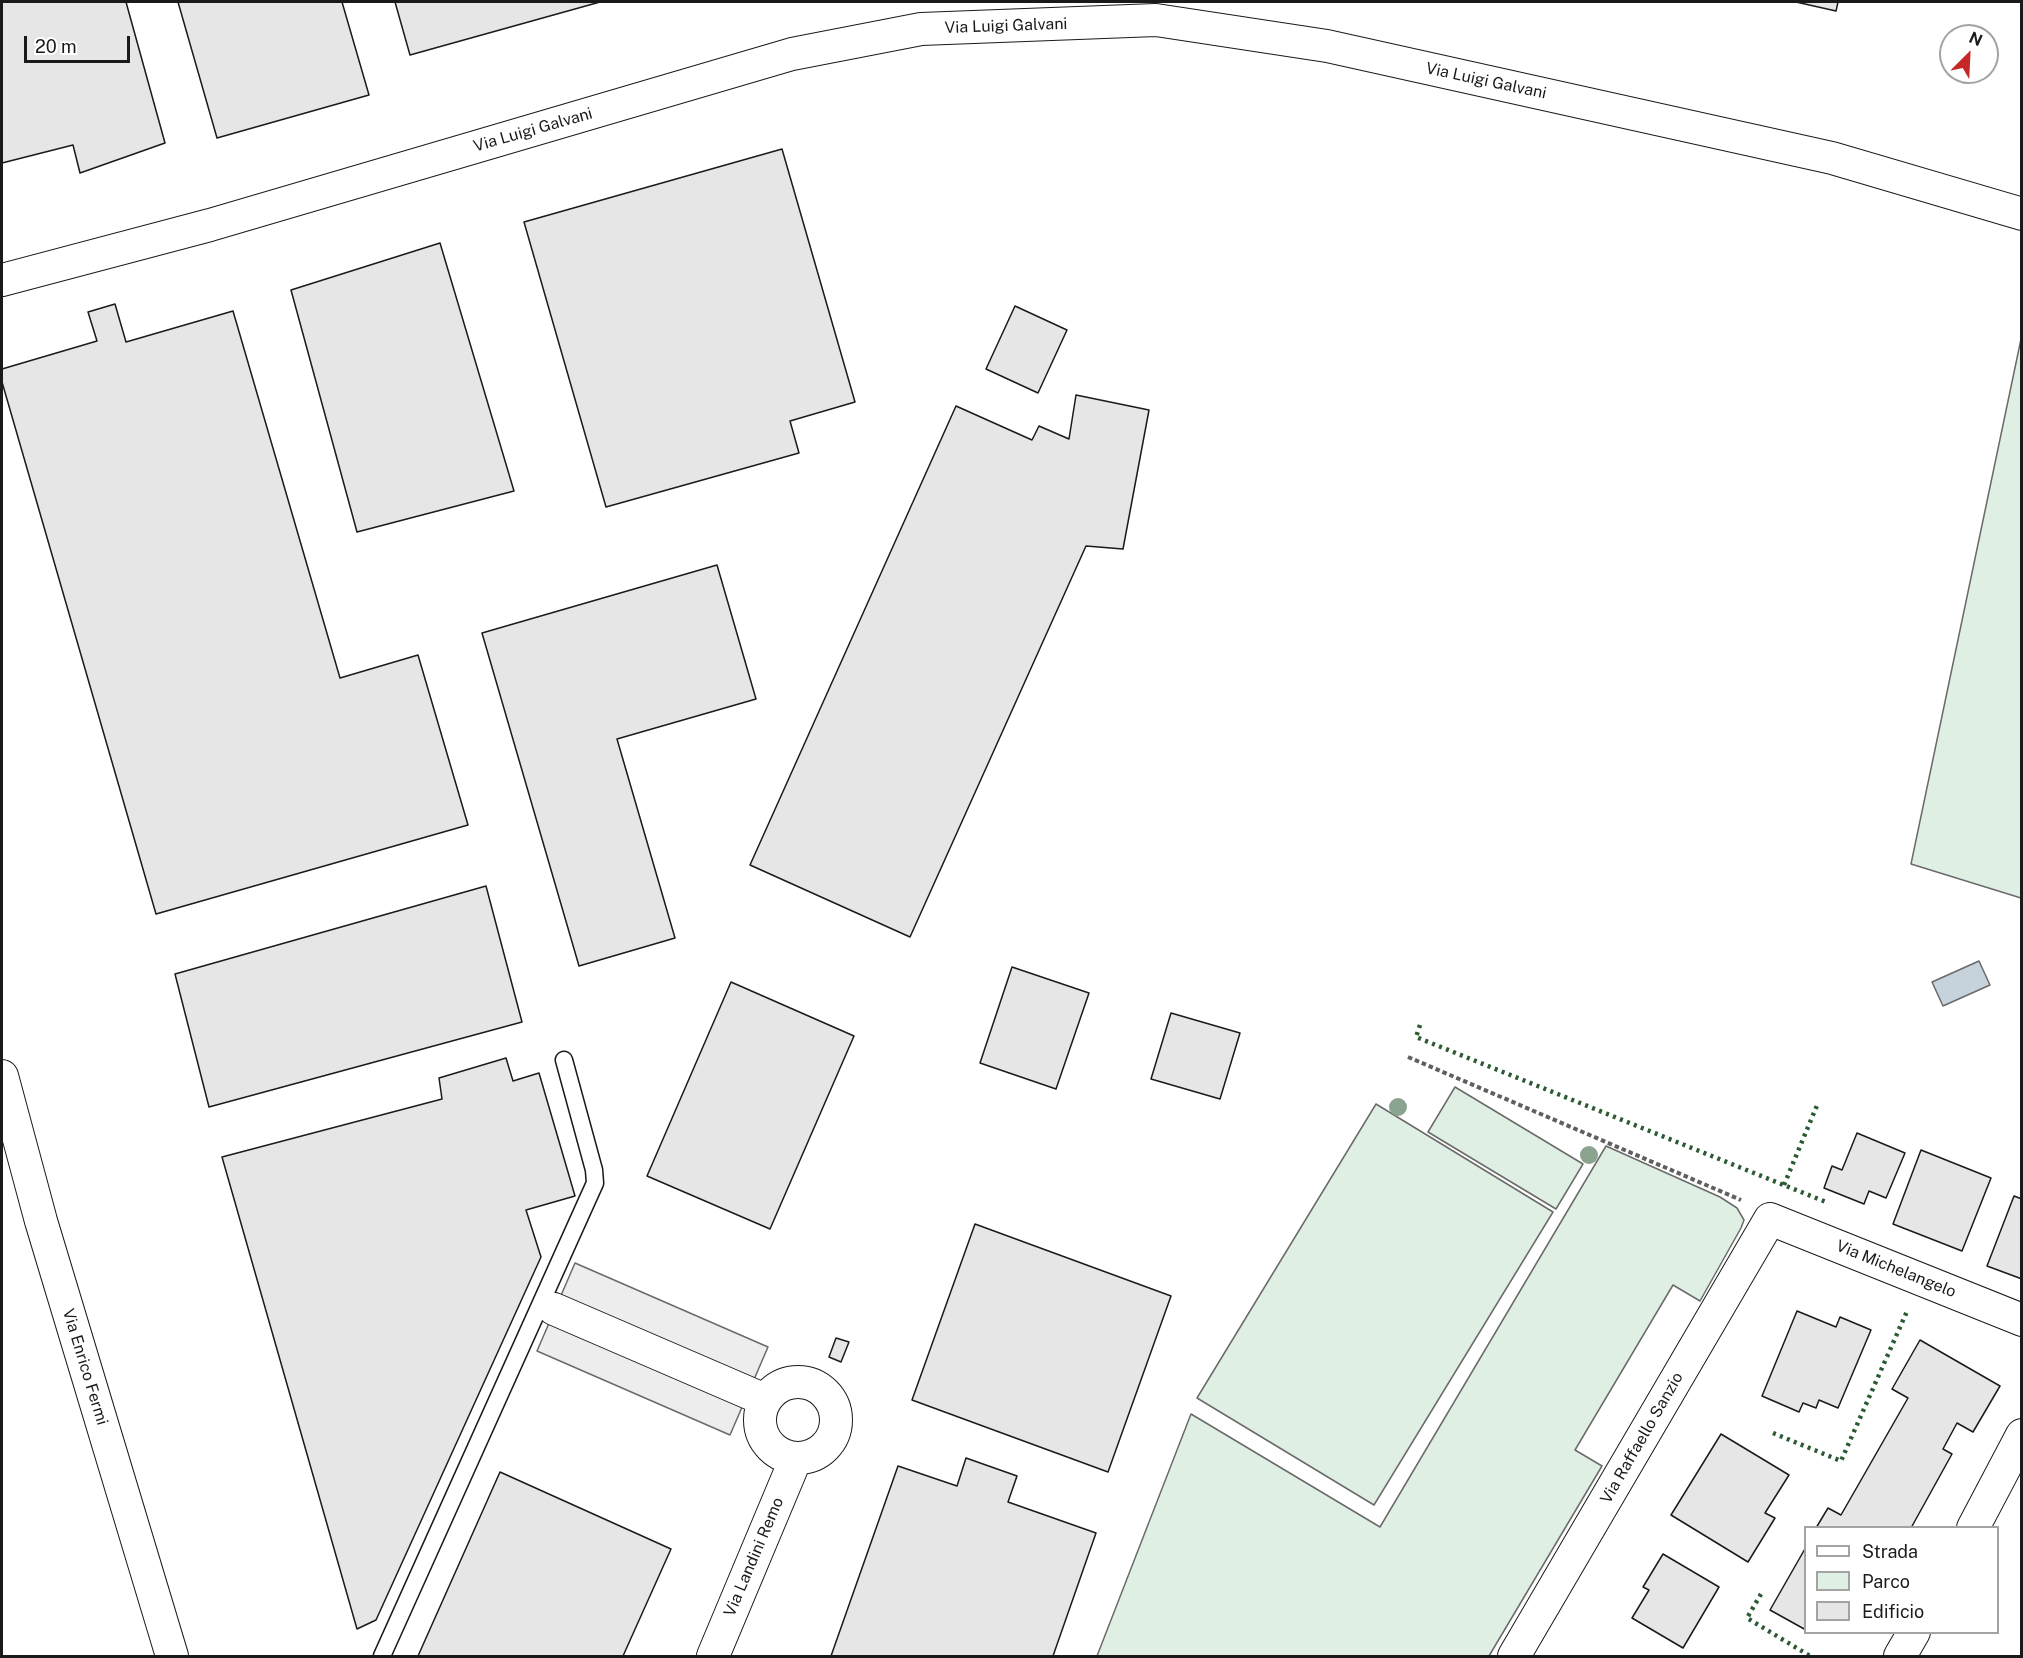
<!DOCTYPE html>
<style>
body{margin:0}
#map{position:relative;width:2023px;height:1658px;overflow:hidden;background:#fff;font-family:"Public Sans",sans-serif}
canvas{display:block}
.frame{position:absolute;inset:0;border:3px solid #1a1a1a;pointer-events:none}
.legend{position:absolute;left:1804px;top:1526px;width:195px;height:108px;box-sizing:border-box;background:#fff;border:2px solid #a3a3a3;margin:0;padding:8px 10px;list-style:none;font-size:18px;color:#1a1a1a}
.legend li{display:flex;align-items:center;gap:12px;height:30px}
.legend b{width:30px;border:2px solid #a3a3a3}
.north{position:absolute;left:1939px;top:24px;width:60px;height:60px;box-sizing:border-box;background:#fff;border:2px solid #a3a3a3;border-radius:50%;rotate:24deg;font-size:16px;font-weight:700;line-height:24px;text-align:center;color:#1a1a1a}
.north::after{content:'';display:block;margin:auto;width:21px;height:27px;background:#c62828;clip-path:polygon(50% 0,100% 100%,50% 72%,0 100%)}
.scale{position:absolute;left:24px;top:36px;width:106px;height:27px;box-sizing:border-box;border:3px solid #1a1a1a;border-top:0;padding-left:8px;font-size:18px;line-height:21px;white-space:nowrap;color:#1a1a1a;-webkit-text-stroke:4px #fff;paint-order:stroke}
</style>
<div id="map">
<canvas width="2023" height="1658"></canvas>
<div class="frame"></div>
<ul class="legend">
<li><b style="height:8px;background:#fff"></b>Strada</li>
<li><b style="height:16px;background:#e0efe3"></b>Parco</li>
<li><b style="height:16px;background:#e6e6e6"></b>Edificio</li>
</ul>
<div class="north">N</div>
<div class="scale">20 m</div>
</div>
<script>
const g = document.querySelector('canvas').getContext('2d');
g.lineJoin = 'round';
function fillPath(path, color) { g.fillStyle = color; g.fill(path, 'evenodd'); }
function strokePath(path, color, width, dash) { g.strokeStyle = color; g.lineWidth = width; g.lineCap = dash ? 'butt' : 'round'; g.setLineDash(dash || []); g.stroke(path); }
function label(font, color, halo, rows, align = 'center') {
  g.font = font + ' "Public Sans",sans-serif'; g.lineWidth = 4.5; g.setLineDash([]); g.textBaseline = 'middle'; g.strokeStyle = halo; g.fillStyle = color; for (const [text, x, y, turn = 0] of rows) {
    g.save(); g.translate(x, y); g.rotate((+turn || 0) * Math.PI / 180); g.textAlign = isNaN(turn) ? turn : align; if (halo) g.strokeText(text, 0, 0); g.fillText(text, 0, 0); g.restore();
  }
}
const green = new Path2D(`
 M 2021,339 L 2022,898 L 2021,898 L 1911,864 Z
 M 1455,1087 L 1583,1164 L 1556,1209 L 1428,1132 Z
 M 1376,1104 L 1553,1212 L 1374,1505 L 1197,1398 Z
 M 1606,1146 L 1720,1197 L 1737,1208 L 1744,1220 L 1741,1228 L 1700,1301 L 1673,1285 L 1575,1450 L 1602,1466 L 1489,1656 L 1097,1656 L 1191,1414 L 1380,1527 Z`);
fillPath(green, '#e0efe3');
strokePath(green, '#6a6a6a', 1.5);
const parking = new Path2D(`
 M 575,1263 L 768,1347 L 730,1435 L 537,1351 Z`);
fillPath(parking, '#ededed');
strokePath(parking, '#6a6a6a', 1.5);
const water = new Path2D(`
 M 1979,961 L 1990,985 L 1943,1006 L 1932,982 Z`);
fillPath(water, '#c6d2dc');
strokePath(water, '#6a6a6a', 1.5);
const building = new Path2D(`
 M 2,2 L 126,2 L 165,143 L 80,173 L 73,145 L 2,163 Z
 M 178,2 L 342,2 L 369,95 L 217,138 Z
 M 395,2 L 600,2 L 410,55 Z
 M 1796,2 L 1838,2 L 1836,11 Z
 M 782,149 L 855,402 L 790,421 L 799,453 L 606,507 L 524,222 Z
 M 440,243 L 514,491 L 357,532 L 291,290 Z
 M 115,304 L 126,342 L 233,311 L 340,678 L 418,655 L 468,825 L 156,914 L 2,382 L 2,369 L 97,341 L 88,312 Z
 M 1015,306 L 1067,330 L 1038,393 L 986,369 Z
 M 1076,395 L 1149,410 L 1123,549 L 1086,546 L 910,937 L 750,865 L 956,406 L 1032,440 L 1039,426 L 1069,439 Z
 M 717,565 L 756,699 L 617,739 L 675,938 L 579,966 L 482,633 Z
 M 486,886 L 522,1022 L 209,1107 L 175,974 Z
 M 1012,967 L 1089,993 L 1056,1089 L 980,1063 Z
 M 731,982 L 854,1036 L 770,1229 L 647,1176 Z
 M 1171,1013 L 1240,1033 L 1220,1099 L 1151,1079 Z
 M 506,1058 L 513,1081 L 539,1073 L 575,1196 L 526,1210 L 541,1257 L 376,1620 L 357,1629 L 222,1157 L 442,1099 L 439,1078 Z
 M 1857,1133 L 1905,1153 L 1886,1198 L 1869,1191 L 1864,1204 L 1824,1188 L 1832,1166 L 1842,1170 Z
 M 1921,1150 L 1991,1178 L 1962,1251 L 1893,1224 Z
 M 2014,1196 L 2022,1199 L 2022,1279 L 1987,1266 Z
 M 975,1224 L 1171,1296 L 1108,1472 L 912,1400 Z
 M 1797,1311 L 1836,1327 L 1840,1317 L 1871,1330 L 1838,1408 L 1819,1400 L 1816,1408 L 1803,1403 L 1799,1412 L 1762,1396 Z
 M 836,1338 L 849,1342 L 841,1362 L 829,1357 Z
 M 1920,1340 L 2000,1386 L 1973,1432 L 1957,1423 L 1943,1449 L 1952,1454 L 1911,1528 L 1816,1528 L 1828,1508 L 1841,1515 L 1908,1398 L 1892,1389 Z
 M 1721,1434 L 1789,1475 L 1765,1513 L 1775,1518 L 1748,1562 L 1671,1515 Z
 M 966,1458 L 1017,1476 L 1008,1502 L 1096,1533 L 1053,1656 L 831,1656 L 898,1466 L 957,1486 Z
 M 500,1472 L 671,1549 L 623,1656 L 418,1656 Z
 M 1806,1547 L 1806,1630 L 1770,1610 Z
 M 1663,1554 L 1719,1587 L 1683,1648 L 1632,1618 L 1649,1590 L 1643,1587 Z`);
fillPath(building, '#e6e6e6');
strokePath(building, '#1a1a1a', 1.5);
const lane = new Path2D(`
 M 382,1656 L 595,1183 L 594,1170 L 564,1060`);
const street = new Path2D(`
 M 2,280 L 210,225 L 792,54 L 921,29 L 1156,20 L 1327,46 L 1832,158 L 2022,214
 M 2,1076 L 41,1221 L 172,1656
 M 554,1309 L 765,1400
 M760 1420a38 38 0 1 1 76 0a38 38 0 1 1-76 0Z
 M 1973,1528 L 2022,1435
 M 713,1656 L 796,1458
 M 1514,1656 L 1770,1219 L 2022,1320
 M 1900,1656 L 1914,1632`);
strokePath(lane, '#1a1a1a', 19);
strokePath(street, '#1a1a1a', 34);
strokePath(new Path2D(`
 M 1408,1057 L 1741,1200`), '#5f5f5f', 4, [4.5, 3]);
strokePath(lane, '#fff', 16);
strokePath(street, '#fff', 32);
strokePath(new Path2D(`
 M 1420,1025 L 1416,1037 L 1826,1202
 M 1784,1185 L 1818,1103
 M 1773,1433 L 1841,1461 L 1908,1309
 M 1761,1594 L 1747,1618 L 1810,1656`), '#2b5a34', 4.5, [3, 4.5]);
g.fillStyle = '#8aa48f';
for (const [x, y] of [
 [1398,1107],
 [1589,1155]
]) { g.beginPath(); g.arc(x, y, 9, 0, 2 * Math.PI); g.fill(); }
label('16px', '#1a1a1a', '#fff', [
 ["Via Luigi Galvani",1006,26,-2],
 ["Via Luigi Galvani",1486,81,12],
 ["Via Luigi Galvani",533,130,-16],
 ["Via Michelangelo",1896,1269,22],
 ["Via Enrico Fermi",85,1367,73],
 ["Via Raffaello Sanzio",1642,1438,-60],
 ["Via Landini Remo",754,1557,-67]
]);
</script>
